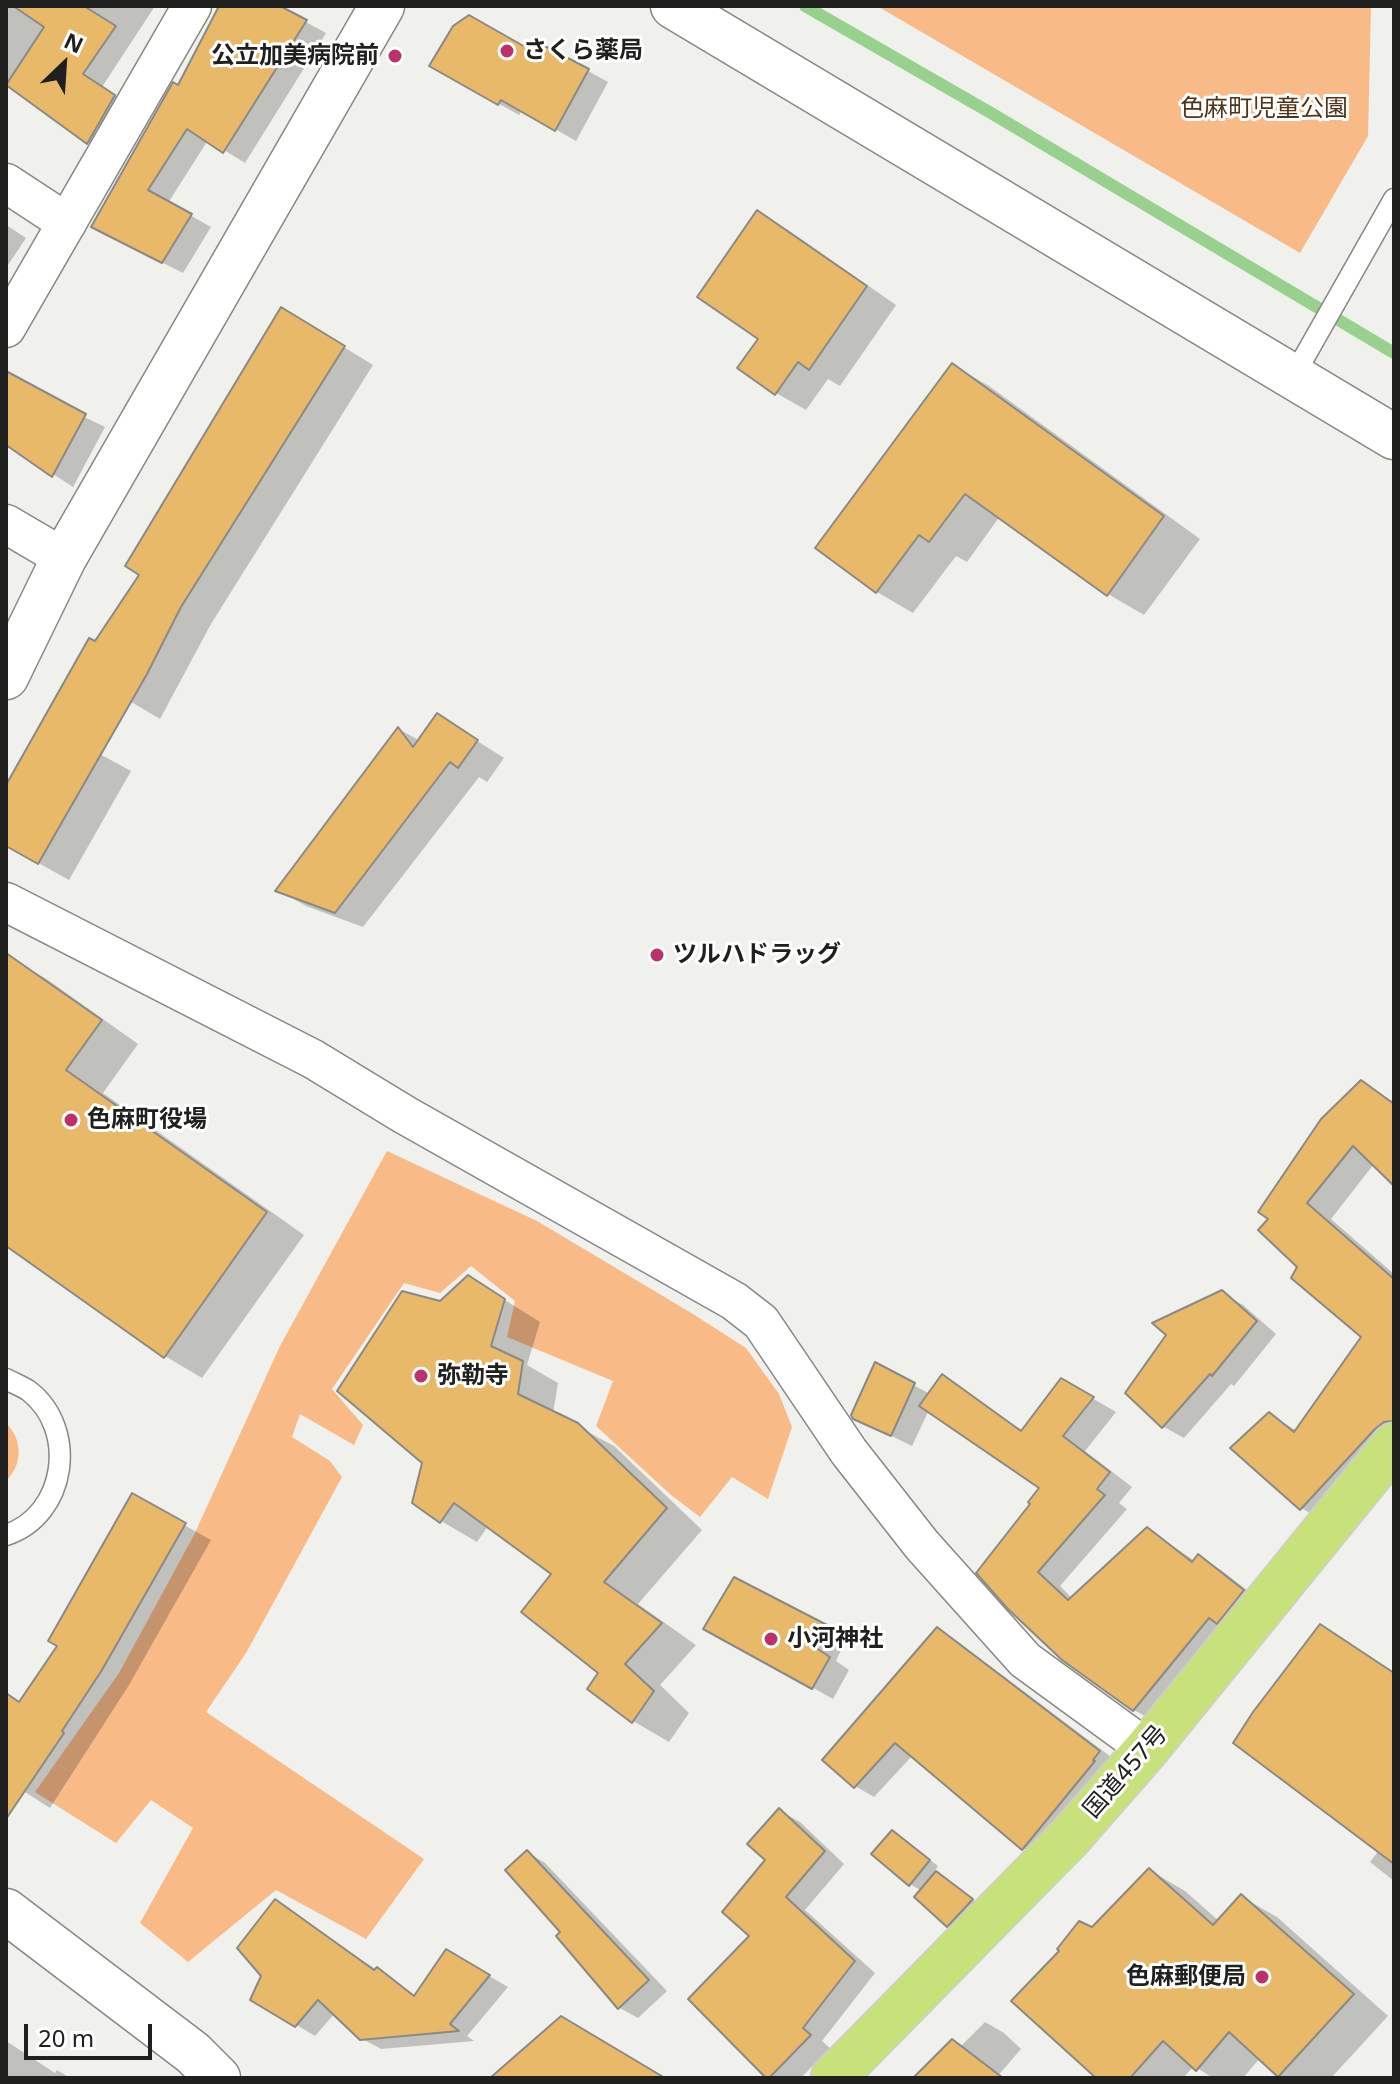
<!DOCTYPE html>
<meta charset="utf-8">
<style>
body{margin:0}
#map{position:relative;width:1400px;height:2084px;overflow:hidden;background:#f0f0ec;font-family:"Noto Sans",sans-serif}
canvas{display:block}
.frame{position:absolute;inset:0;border:8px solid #20201e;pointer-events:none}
.north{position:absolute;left:24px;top:24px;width:80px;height:80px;-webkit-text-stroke:6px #fff;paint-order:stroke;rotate:25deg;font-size:22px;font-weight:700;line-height:32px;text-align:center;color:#20201e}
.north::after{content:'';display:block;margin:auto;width:28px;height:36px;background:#20201e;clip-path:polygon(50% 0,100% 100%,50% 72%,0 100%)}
.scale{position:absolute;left:24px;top:2024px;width:128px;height:36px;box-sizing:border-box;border:4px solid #20201e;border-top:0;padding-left:10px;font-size:24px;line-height:28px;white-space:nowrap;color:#20201e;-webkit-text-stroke:6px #fff;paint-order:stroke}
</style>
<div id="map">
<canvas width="1400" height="2084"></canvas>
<div class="frame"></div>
<div class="north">N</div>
<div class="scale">20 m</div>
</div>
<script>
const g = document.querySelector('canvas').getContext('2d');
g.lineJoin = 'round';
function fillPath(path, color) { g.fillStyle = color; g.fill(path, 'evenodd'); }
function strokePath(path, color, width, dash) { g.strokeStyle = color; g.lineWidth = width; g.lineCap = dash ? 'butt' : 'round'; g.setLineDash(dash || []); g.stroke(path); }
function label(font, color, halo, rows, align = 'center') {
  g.font = font + ' "Noto Sans","Noto Sans JP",sans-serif'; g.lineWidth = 6; g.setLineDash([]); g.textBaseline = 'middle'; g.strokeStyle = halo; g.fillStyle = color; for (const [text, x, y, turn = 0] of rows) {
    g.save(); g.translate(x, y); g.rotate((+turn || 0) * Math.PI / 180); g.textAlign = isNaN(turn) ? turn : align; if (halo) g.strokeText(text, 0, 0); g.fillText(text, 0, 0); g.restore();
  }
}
fillPath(new Path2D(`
 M 877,6 L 1371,6 L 1368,136 L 1300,253 Z
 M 387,1151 L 537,1221 L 693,1314 L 746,1348 L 779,1394 L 792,1427 L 768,1499 L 732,1477 L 700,1517 L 671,1495 L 596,1426 L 613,1381 L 507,1337 L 515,1301 L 471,1266 L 440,1293 L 404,1283 L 332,1389 L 363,1425 L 354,1445 L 300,1414 L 292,1437 L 330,1461 L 342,1477 L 246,1653 L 206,1712 L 424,1859 L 366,1939 L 276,1890 L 188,1962 L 140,1923 L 193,1828 L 151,1800 L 116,1843 L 35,1792 L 119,1673 L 194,1535 L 280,1346 Z
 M 6,1423 C 23,1440 23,1464 6,1481 Z`), '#f8ba87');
fillPath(new Path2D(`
 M 6,6 L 155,6 L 102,87 L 134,108 L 108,154 L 88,143 L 6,82 Z
 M 221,6 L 276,6 L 326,33 L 245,163 L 208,140 L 168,203 L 211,227 L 183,273 L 114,238 L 179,88 Z
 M 535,54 L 588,71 L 608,82 L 576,141 L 522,110 L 519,115 L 432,66 Z
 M 758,213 L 788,230 L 896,305 L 840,386 L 828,379 L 806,410 L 776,393 L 760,339 Z
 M 6,225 L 26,238 L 6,268 Z
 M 311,327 L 373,365 L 211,624 L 160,719 L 74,668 L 96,644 Z
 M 952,365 L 989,386 L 1200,539 L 1144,615 L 1108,594 L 1000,516 L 967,562 L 956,556 L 913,613 L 877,592 Z
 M 6,379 L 105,427 L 73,487 L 6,443 Z
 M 438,716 L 504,758 L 487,782 L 479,777 L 363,927 L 306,906 L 278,890 L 399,729 L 420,741 Z
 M 43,723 L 131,771 L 69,880 L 6,845 L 6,789 Z
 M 10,958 L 48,980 L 138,1044 L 103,1093 L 304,1235 L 202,1378 L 165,1356 L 6,1244 L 6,965 Z
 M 1361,1082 L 1394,1102 L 1394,1183 L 1374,1164 L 1331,1219 L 1394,1274 L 1394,1449 L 1326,1522 L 1301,1508 L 1269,1414 L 1297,1431 L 1364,1336 L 1299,1266 L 1271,1218 Z
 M 468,1277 L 540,1322 L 527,1365 L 558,1383 L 553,1413 L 614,1446 L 702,1530 L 638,1604 L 696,1645 L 660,1685 L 689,1713 L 669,1742 L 633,1721 L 590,1688 L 601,1672 L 554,1574 L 488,1526 L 477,1542 L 441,1521 L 424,1462 L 440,1303 Z
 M 1222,1293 L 1243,1305 L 1276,1334 L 1234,1386 L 1231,1384 L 1184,1438 L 1164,1427 L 1127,1392 Z
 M 876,1365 L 930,1394 L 942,1376 L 1023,1431 L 1061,1380 L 1116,1412 L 1085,1451 L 1132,1487 L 1119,1503 L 1127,1509 L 1060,1586 L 1073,1599 L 1147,1529 L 1195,1561 L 1198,1557 L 1221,1570 L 1266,1605 L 1157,1723 L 1134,1710 L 1010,1607 L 1033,1504 L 1042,1487 L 929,1410 L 912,1446 L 855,1418 Z
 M 132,1496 L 211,1540 L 129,1685 L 50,1808 L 6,1780 L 6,1711 L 20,1705 L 60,1645 Z
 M 734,1580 L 846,1639 L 836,1661 L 849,1670 L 833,1699 L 706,1628 Z
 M 1321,1626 L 1394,1673 L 1394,1881 L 1370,1862 L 1379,1850 Z
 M 938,1630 L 957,1641 L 1119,1763 L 1043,1860 L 1023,1848 L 913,1755 L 874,1797 L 855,1786 Z
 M 780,1811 L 800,1822 L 844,1864 L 805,1910 L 875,1973 L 822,2041 L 830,2048 L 801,2078 L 769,2078 L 752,1936 Z
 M 902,1838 L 938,1866 L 934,1872 L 982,1906 L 958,1931 L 948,1925 L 922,1891 L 910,1884 Z
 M 527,1852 L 545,1863 L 667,1991 L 638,2018 L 620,2008 L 559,1936 L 563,1933 Z
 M 1149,1870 L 1185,1891 L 1219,1921 L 1242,1897 L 1277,1917 L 1388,2016 L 1331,2078 L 1283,2078 L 1260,2058 L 1243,2078 L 1213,2078 L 1194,2066 L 1183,2078 L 1099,2078 L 1093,1929 Z
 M 275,1902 L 416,1996 L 446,1951 L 508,1987 L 467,2036 L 474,2041 L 381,2049 L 361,2038 L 335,2013 L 315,2036 L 253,1999 L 264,1976 Z
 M 985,2022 L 1004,2033 L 1021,2049 L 996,2078 L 929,2078 Z
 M 6,2041 L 55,2073 L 57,2070 L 70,2078 L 6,2078 Z`), '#0003');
strokePath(new Path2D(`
 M 805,6 L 991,113 L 1394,353`), '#97d18d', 12);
const building = new Path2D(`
 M 13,6 L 84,6 L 116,26 L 83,74 L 115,95 L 87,144 L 6,85 L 44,27 Z
 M 219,6 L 280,6 L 307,20 L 223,153 L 187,129 L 148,190 L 192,214 L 162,263 L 91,227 L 173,82 L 178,85 Z
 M 469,15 L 534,52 L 539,43 L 589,69 L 555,131 L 501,100 L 498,105 L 429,66 L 453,26 Z
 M 757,210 L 867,286 L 809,370 L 798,362 L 775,395 L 737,368 L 758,339 L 697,297 Z
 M 281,307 L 345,346 L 181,607 L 147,674 L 38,864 L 6,846 L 6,785 L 89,638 L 95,641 L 139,575 L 125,566 Z
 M 952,363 L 1164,516 L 1107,596 L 965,494 L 929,542 L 919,535 L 876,593 L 815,548 Z
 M 6,371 L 86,414 L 52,477 L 6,445 Z
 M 437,713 L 478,740 L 458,768 L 450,762 L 335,913 L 275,891 L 398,727 L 413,747 Z
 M 6,953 L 102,1020 L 66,1070 L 267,1212 L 164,1358 L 6,1246 Z
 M 1361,1080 L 1394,1104 L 1394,1186 L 1353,1146 L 1307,1203 L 1394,1279 L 1394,1421 L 1384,1422 L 1375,1429 L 1300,1510 L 1230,1448 L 1269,1412 L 1294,1432 L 1361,1337 L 1291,1278 L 1297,1267 L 1258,1230 L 1268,1219 L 1258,1212 L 1321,1119 Z
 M 468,1275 L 505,1299 L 491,1346 L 523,1361 L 518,1394 L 578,1423 L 667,1508 L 604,1582 L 662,1623 L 625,1664 L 654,1691 L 632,1723 L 587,1689 L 598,1673 L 521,1612 L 551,1574 L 454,1503 L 440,1523 L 412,1503 L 422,1463 L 337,1391 L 402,1291 L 440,1301 Z
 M 1222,1290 L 1257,1321 L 1212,1376 L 1210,1374 L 1162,1428 L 1125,1393 L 1166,1335 L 1152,1323 Z
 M 875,1362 L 915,1383 L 891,1436 L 853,1419 L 851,1415 Z
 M 942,1374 L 1021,1431 L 1061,1378 L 1094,1397 L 1063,1436 L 1110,1472 L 1097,1489 L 1105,1495 L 1038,1572 L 1068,1600 L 1147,1527 L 1192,1562 L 1198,1554 L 1244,1590 L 1217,1624 L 1209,1618 L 1133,1711 L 1062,1660 L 1008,1609 L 976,1573 L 1030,1504 L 1028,1502 L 1039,1488 L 919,1406 Z
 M 132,1493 L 186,1523 L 102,1670 L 62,1731 L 64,1733 L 6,1819 L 6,1693 L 19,1702 L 57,1646 L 48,1641 Z
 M 734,1577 L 827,1625 L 816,1648 L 830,1657 L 812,1689 L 703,1629 Z
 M 1320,1624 L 1394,1673 L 1394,1864 L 1233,1743 L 1253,1712 Z
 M 937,1627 L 1100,1751 L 1093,1760 L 1095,1761 L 1022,1850 L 895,1743 L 854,1788 L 822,1760 Z
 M 779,1808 L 825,1851 L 786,1897 L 855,1961 L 803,2028 L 811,2035 L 769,2078 L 766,2078 L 688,1999 L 749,1936 L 722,1912 L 765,1860 L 747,1844 Z
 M 892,1830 L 930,1860 L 909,1886 L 871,1854 Z
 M 527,1850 L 649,1980 L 618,2009 L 556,1936 L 560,1932 L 505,1870 Z
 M 1149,1868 L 1213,1925 L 1241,1894 L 1354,1994 L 1278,2077 L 1229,2032 L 1196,2071 L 1163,2041 L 1130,2078 L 1096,2078 L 1011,2001 L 1059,1951 L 1057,1949 L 1079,1921 L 1092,1927 Z
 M 936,1871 L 973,1899 L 947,1927 L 914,1897 Z
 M 275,1899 L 374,1970 L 377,1967 L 414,1996 L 446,1949 L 490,1975 L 450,2024 L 459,2031 L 360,2040 L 318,2000 L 295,2027 L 250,2000 L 261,1976 L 237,1948 Z
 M 561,2016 L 665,2078 L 490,2078 Z
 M 952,2039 L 1003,2078 L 913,2078 Z`);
fillPath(building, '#e7b969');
strokePath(building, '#8b8986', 2);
const lane = new Path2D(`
 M 1293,377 L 1394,199
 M 6,1379 C 13,1383 22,1386 29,1391 C 78,1429 67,1515 6,1535`);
const street = new Path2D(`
 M 6,183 L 67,223
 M 6,328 L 192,6
 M 6,524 L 64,558
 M 6,902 L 313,1059 L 405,1115 L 734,1301 L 761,1322 L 849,1452 L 922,1545 L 1025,1660 L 1147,1749`);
const secondary = new Path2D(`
 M 673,6 L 1394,437
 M 6,677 L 64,558 L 382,6
 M 6,1911 L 193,2053 L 218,2078`);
const highway = new Path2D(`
 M 833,2078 L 1070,1837 L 1147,1749 L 1394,1445`);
strokePath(lane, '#878783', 23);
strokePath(street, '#878783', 41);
strokePath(secondary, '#878783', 47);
strokePath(highway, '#cecece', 47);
strokePath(lane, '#fff', 20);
strokePath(street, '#fff', 38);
strokePath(secondary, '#fff', 44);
strokePath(highway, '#c8e17b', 44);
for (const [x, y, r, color] of [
 [507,51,8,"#bc316a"],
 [395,56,8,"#bc316a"],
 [657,955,8,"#bc316a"],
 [71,1120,8,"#bc316a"],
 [421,1376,8,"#bc316a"],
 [771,1639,8,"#bc316a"],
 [1262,1977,8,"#bc316a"]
]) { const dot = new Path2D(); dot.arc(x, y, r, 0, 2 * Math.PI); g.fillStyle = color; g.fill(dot); strokePath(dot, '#fff', 3); }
label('bold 24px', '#20201e', '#fff', [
 ["さくら薬局",523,51],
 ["公立加美病院前",379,56,"right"],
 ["ツルハドラッグ",673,955],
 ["色麻町役場",87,1120],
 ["弥勒寺",437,1376],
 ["小河神社",787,1639],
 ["色麻郵便局",1246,1977,"right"]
], 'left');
label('24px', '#503319', '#fff', [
 ["色麻町児童公園",1264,109]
]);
label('24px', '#20201e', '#fff', [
 ["国道457号",1126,1772,-49]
]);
</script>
